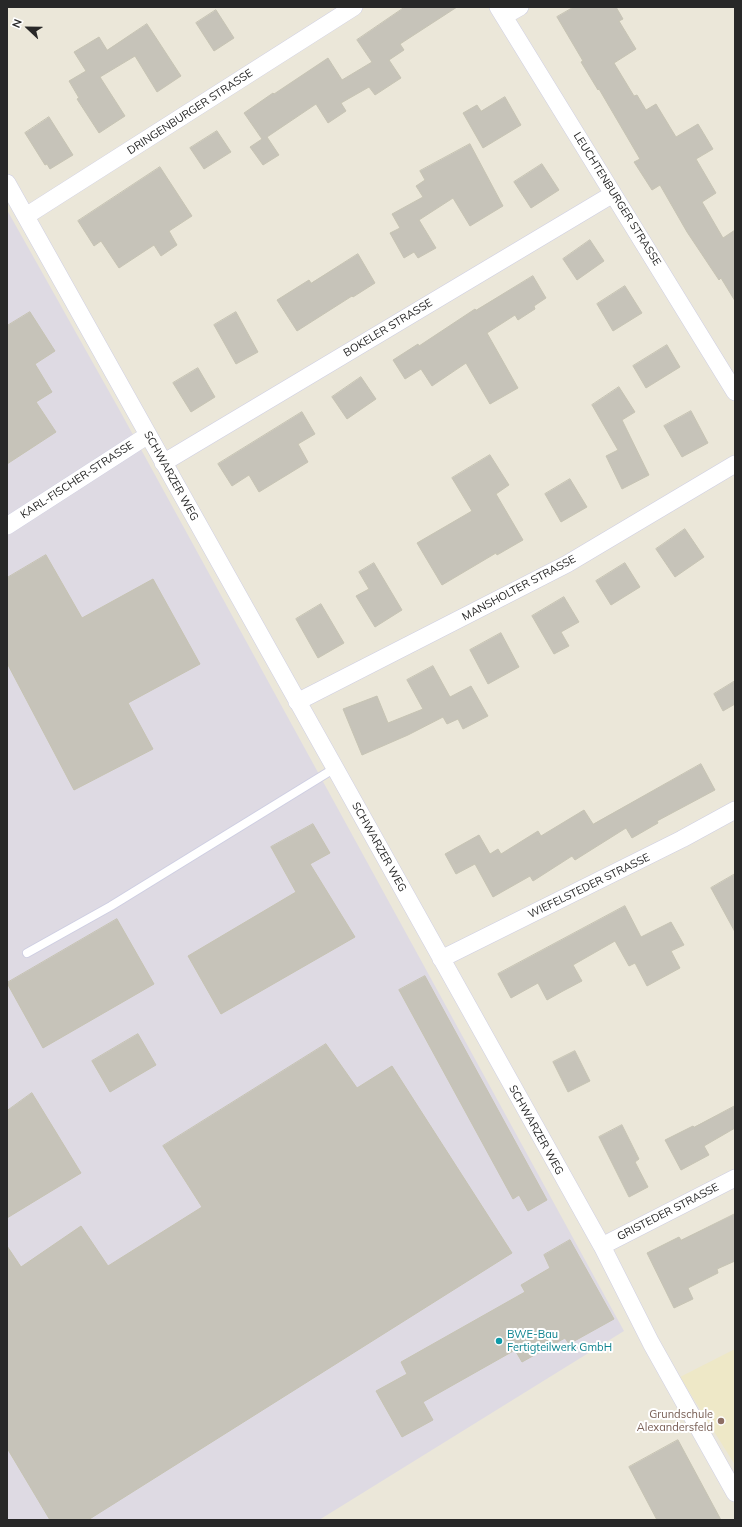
<!DOCTYPE html>
<style>
body{margin:0}
#map{position:relative;width:742px;height:1527px;overflow:hidden;background:#ebe7d9;font-family:Mulish,sans-serif}
canvas{display:block}
.frame{position:absolute;inset:0;border:8px solid #282828;pointer-events:none}
.north{position:absolute;left:8px;top:8px;width:40px;height:40px;-webkit-text-stroke:3px #fff;paint-order:stroke;rotate:292deg;font-size:11px;font-weight:700;line-height:16px;text-align:center;color:#282828}
.north::after{content:'';display:block;margin:auto;width:14px;height:18px;background:#282828;clip-path:polygon(50% 0,100% 100%,50% 72%,0 100%)}
</style>
<div id="map">
<canvas width="742" height="1527"></canvas>
<div class="frame"></div>
<div class="north">N</div>
</div>
<script>
const g = document.querySelector('canvas').getContext('2d');
g.lineJoin = 'round';
function fillPath(path, color) { g.fillStyle = color; g.fill(path, 'evenodd'); }
function strokePath(path, color, width, dash) { g.strokeStyle = color; g.lineWidth = width; g.lineCap = dash ? 'butt' : 'round'; g.setLineDash(dash || []); g.stroke(path); }
function label(font, color, halo, rows, align = 'center') {
  g.font = font + ' Mulish,sans-serif'; g.lineWidth = 4; g.setLineDash([]); g.textBaseline = 'middle'; g.strokeStyle = halo; g.fillStyle = color; for (const [text, x, y, turn = 0] of rows) {
    g.save(); g.translate(x, y); g.rotate((+turn || 0) * Math.PI / 180); g.textAlign = isNaN(turn) ? turn : align; if (halo) g.strokeText(text, 0, 0); g.fillText(text, 0, 0); g.restore();
  }
}
fillPath(new Path2D(`
 M 7,210 L 120,411 L 624,1331 L 319,1520 L 7,1520 Z`), '#dedae3');
fillPath(new Path2D(`
 M 735,1349 L 735,1465 L 680,1377 Z`), '#eee8c7');
const building = new Path2D(`
 M 405,7 L 457,7 L 400,44 L 404,50 L 389,60 L 401,78 L 375,95 L 369,87 L 341,103 L 346,111 L 328,123 L 316,104 L 267,137 L 279,155 L 263,165 L 250,147 L 262,139 L 244,113 L 273,93 L 274,94 L 328,58 L 342,80 L 372,62 L 357,40 Z
 M 574,7 L 616,7 L 623,19 L 619,21 L 636,49 L 614,63 L 634,96 L 637,95 L 646,110 L 656,104 L 676,137 L 698,124 L 713,149 L 696,159 L 716,193 L 702,202 L 723,238 L 735,230 L 735,301 L 721,278 L 719,280 L 687,232 L 660,185 L 652,190 L 634,162 L 640,159 L 599,89 L 598,90 L 581,62 L 583,61 L 557,17 Z
 M 216,10 L 234,38 L 214,51 L 196,23 Z
 M 147,24 L 181,76 L 157,92 L 135,56 L 100,77 L 125,116 L 99,133 L 77,99 L 79,98 L 69,81 L 86,71 L 74,52 L 99,37 L 107,50 Z
 M 505,97 L 521,125 L 483,148 L 463,113 L 477,105 L 481,111 Z
 M 49,117 L 73,155 L 50,169 L 47,164 L 45,165 L 25,133 Z
 M 217,131 L 231,152 L 204,169 L 190,148 Z
 M 470,144 L 503,206 L 470,226 L 453,198 L 419,220 L 436,248 L 418,258 L 414,252 L 404,258 L 390,233 L 400,228 L 392,214 L 423,197 L 416,186 L 425,180 L 420,171 Z
 M 542,164 L 559,190 L 531,208 L 514,182 Z
 M 160,167 L 192,216 L 169,231 L 177,245 L 161,256 L 154,245 L 119,268 L 101,241 L 94,246 L 78,221 Z
 M 590,240 L 604,261 L 577,280 L 563,259 Z
 M 358,254 L 375,283 L 353,297 L 352,296 L 297,331 L 277,300 L 309,280 L 311,283 Z
 M 533,276 L 546,298 L 534,306 L 535,309 L 518,320 L 515,315 L 487,333 L 518,388 L 490,404 L 466,363 L 432,386 L 421,369 L 405,379 L 393,360 L 418,344 L 419,346 L 475,309 L 476,310 Z
 M 625,286 L 642,313 L 613,331 L 597,304 Z
 M 30,312 L 55,351 L 35,364 L 52,392 L 36,402 L 56,432 L 7,464 L 7,326 Z
 M 236,312 L 258,352 L 236,364 L 214,325 Z
 M 667,345 L 680,367 L 646,388 L 633,366 Z
 M 198,368 L 215,397 L 191,412 L 173,383 Z
 M 361,377 L 376,399 L 347,419 L 332,397 Z
 M 619,387 L 635,412 L 622,420 L 649,475 L 622,489 L 606,456 L 618,450 L 592,405 Z
 M 691,411 L 708,443 L 682,457 L 664,426 Z
 M 302,412 L 315,434 L 298,444 L 308,462 L 259,492 L 249,475 L 232,486 L 218,464 Z
 M 490,455 L 509,485 L 496,494 L 523,540 L 497,555 L 496,553 L 442,585 L 417,543 L 472,511 L 452,478 Z
 M 570,479 L 587,507 L 561,522 L 545,494 Z
 M 685,529 L 704,557 L 675,577 L 656,549 Z
 M 46,555 L 82,618 L 153,579 L 200,664 L 128,703 L 153,749 L 74,790 L 7,663 L 7,578 Z
 M 374,563 L 402,610 L 375,627 L 356,596 L 369,589 L 359,572 Z
 M 625,563 L 640,587 L 611,605 L 596,581 Z
 M 564,597 L 579,622 L 561,632 L 569,646 L 554,654 L 532,616 Z
 M 321,604 L 344,643 L 318,658 L 296,619 Z
 M 501,633 L 519,667 L 488,684 L 470,650 Z
 M 433,666 L 450,697 L 471,686 L 488,716 L 463,729 L 458,719 L 447,724 L 443,717 L 408,735 L 362,755 L 343,709 L 377,696 L 388,723 L 423,709 L 407,680 Z
 M 735,681 L 735,704 L 723,711 L 714,694 Z
 M 701,764 L 715,790 L 657,821 L 658,823 L 632,838 L 626,828 L 575,860 L 572,856 L 533,881 L 530,876 L 493,897 L 475,864 L 456,874 L 445,854 L 479,835 L 490,854 L 498,849 L 501,854 L 538,831 L 541,836 L 584,810 L 593,824 Z
 M 313,824 L 330,853 L 310,864 L 355,937 L 221,1014 L 188,956 L 296,892 L 271,847 Z
 M 735,874 L 735,932 L 711,888 Z
 M 625,906 L 641,937 L 671,922 L 684,945 L 671,951 L 680,968 L 647,986 L 635,963 L 629,966 L 615,941 L 573,965 L 582,981 L 563,991 L 547,1000 L 538,983 L 511,998 L 498,974 Z
 M 117,919 L 154,984 L 43,1048 L 7,983 Z
 M 425,976 L 547,1200 L 528,1211 L 519,1195 L 513,1199 L 399,990 Z
 M 138,1034 L 156,1065 L 110,1092 L 92,1061 Z
 M 326,1044 L 357,1088 L 392,1066 L 512,1253 L 88,1520 L 50,1520 L 7,1448 L 7,1246 L 21,1267 L 81,1226 L 108,1266 L 202,1207 L 163,1146 Z
 M 575,1051 L 590,1081 L 568,1092 L 553,1062 Z
 M 32,1093 L 81,1173 L 7,1218 L 7,1111 Z
 M 735,1106 L 735,1128 L 704,1146 L 709,1155 L 681,1170 L 665,1140 L 693,1126 L 694,1127 Z
 M 622,1125 L 639,1159 L 635,1162 L 648,1187 L 629,1197 L 599,1137 Z
 M 735,1214 L 735,1261 L 717,1269 L 718,1273 L 688,1288 L 693,1299 L 674,1308 L 647,1253 L 679,1237 L 681,1240 Z
 M 570,1240 L 614,1319 L 569,1344 L 565,1338 L 522,1362 L 515,1350 L 423,1402 L 433,1420 L 402,1437 L 376,1391 L 407,1374 L 401,1362 L 525,1292 L 521,1285 L 550,1268 L 544,1255 Z
 M 678,1440 L 721,1520 L 657,1520 L 629,1467 Z`);
fillPath(building, '#c6c3b9');
strokePath(building, '#c6c3b3', 1);
const service = new Path2D(`
 M 27,953 L 111,906 L 335,768`);
const minor = new Path2D(`
 M 498,7 L 735,392
 M 504,16 L 520,7
 M 7,183 L 335,768 L 602,1246 L 651,1343 L 735,1493
 M 26,216 L 354,7
 M 163,463 L 613,194
 M 7,526 L 148,435
 M 297,702 L 567,564 L 735,464
 M 441,959 L 682,839 L 735,810
 M 602,1246 L 735,1178`);
strokePath(service, '#cecee2', 10);
strokePath(minor, '#cecee2', 18);
strokePath(service, '#fff', 8);
strokePath(minor, '#fff', 17);
for (const [x, y, r, color] of [
 [499,1341,4,"#0f9aa8"],
 [721,1421,4,"#8d6e63"]
]) { const dot = new Path2D(); dot.arc(x, y, r, 0, 2 * Math.PI); g.fillStyle = color; g.fill(dot); strokePath(dot, '#fff', 1.5); }
label('11px', '#282828', '#fff', [
 ["DRINGENBURGER STRASSE",190,112,-33],
 ["LEUCHTENBURGER STRASSE",617,199,58],
 ["BOKELER STRASSE",388,328,-31],
 ["SCHWARZER WEG",171,476,61],
 ["KARL-FISCHER-STRASSE",77,480,-33],
 ["MANSHOLTER STRASSE",519,588,-28],
 ["SCHWARZER WEG",379,847,61],
 ["WIEFELSTEDER STRASSE",589,886,-26],
 ["SCHWARZER WEG",536,1130,61],
 ["GRISTEDER STRASSE",668,1212,-27]
]);
label('11px', '#0d838f', '#fff', [
 ["BWE-Bau",507,1335],
 ["Fertigteilwerk GmbH",507,1348]
], 'left');
label('11px', '#785e54', '#fff', [
 ["Grundschule",713,1415],
 ["Alexandersfeld",713,1428]
], 'right');
</script>
